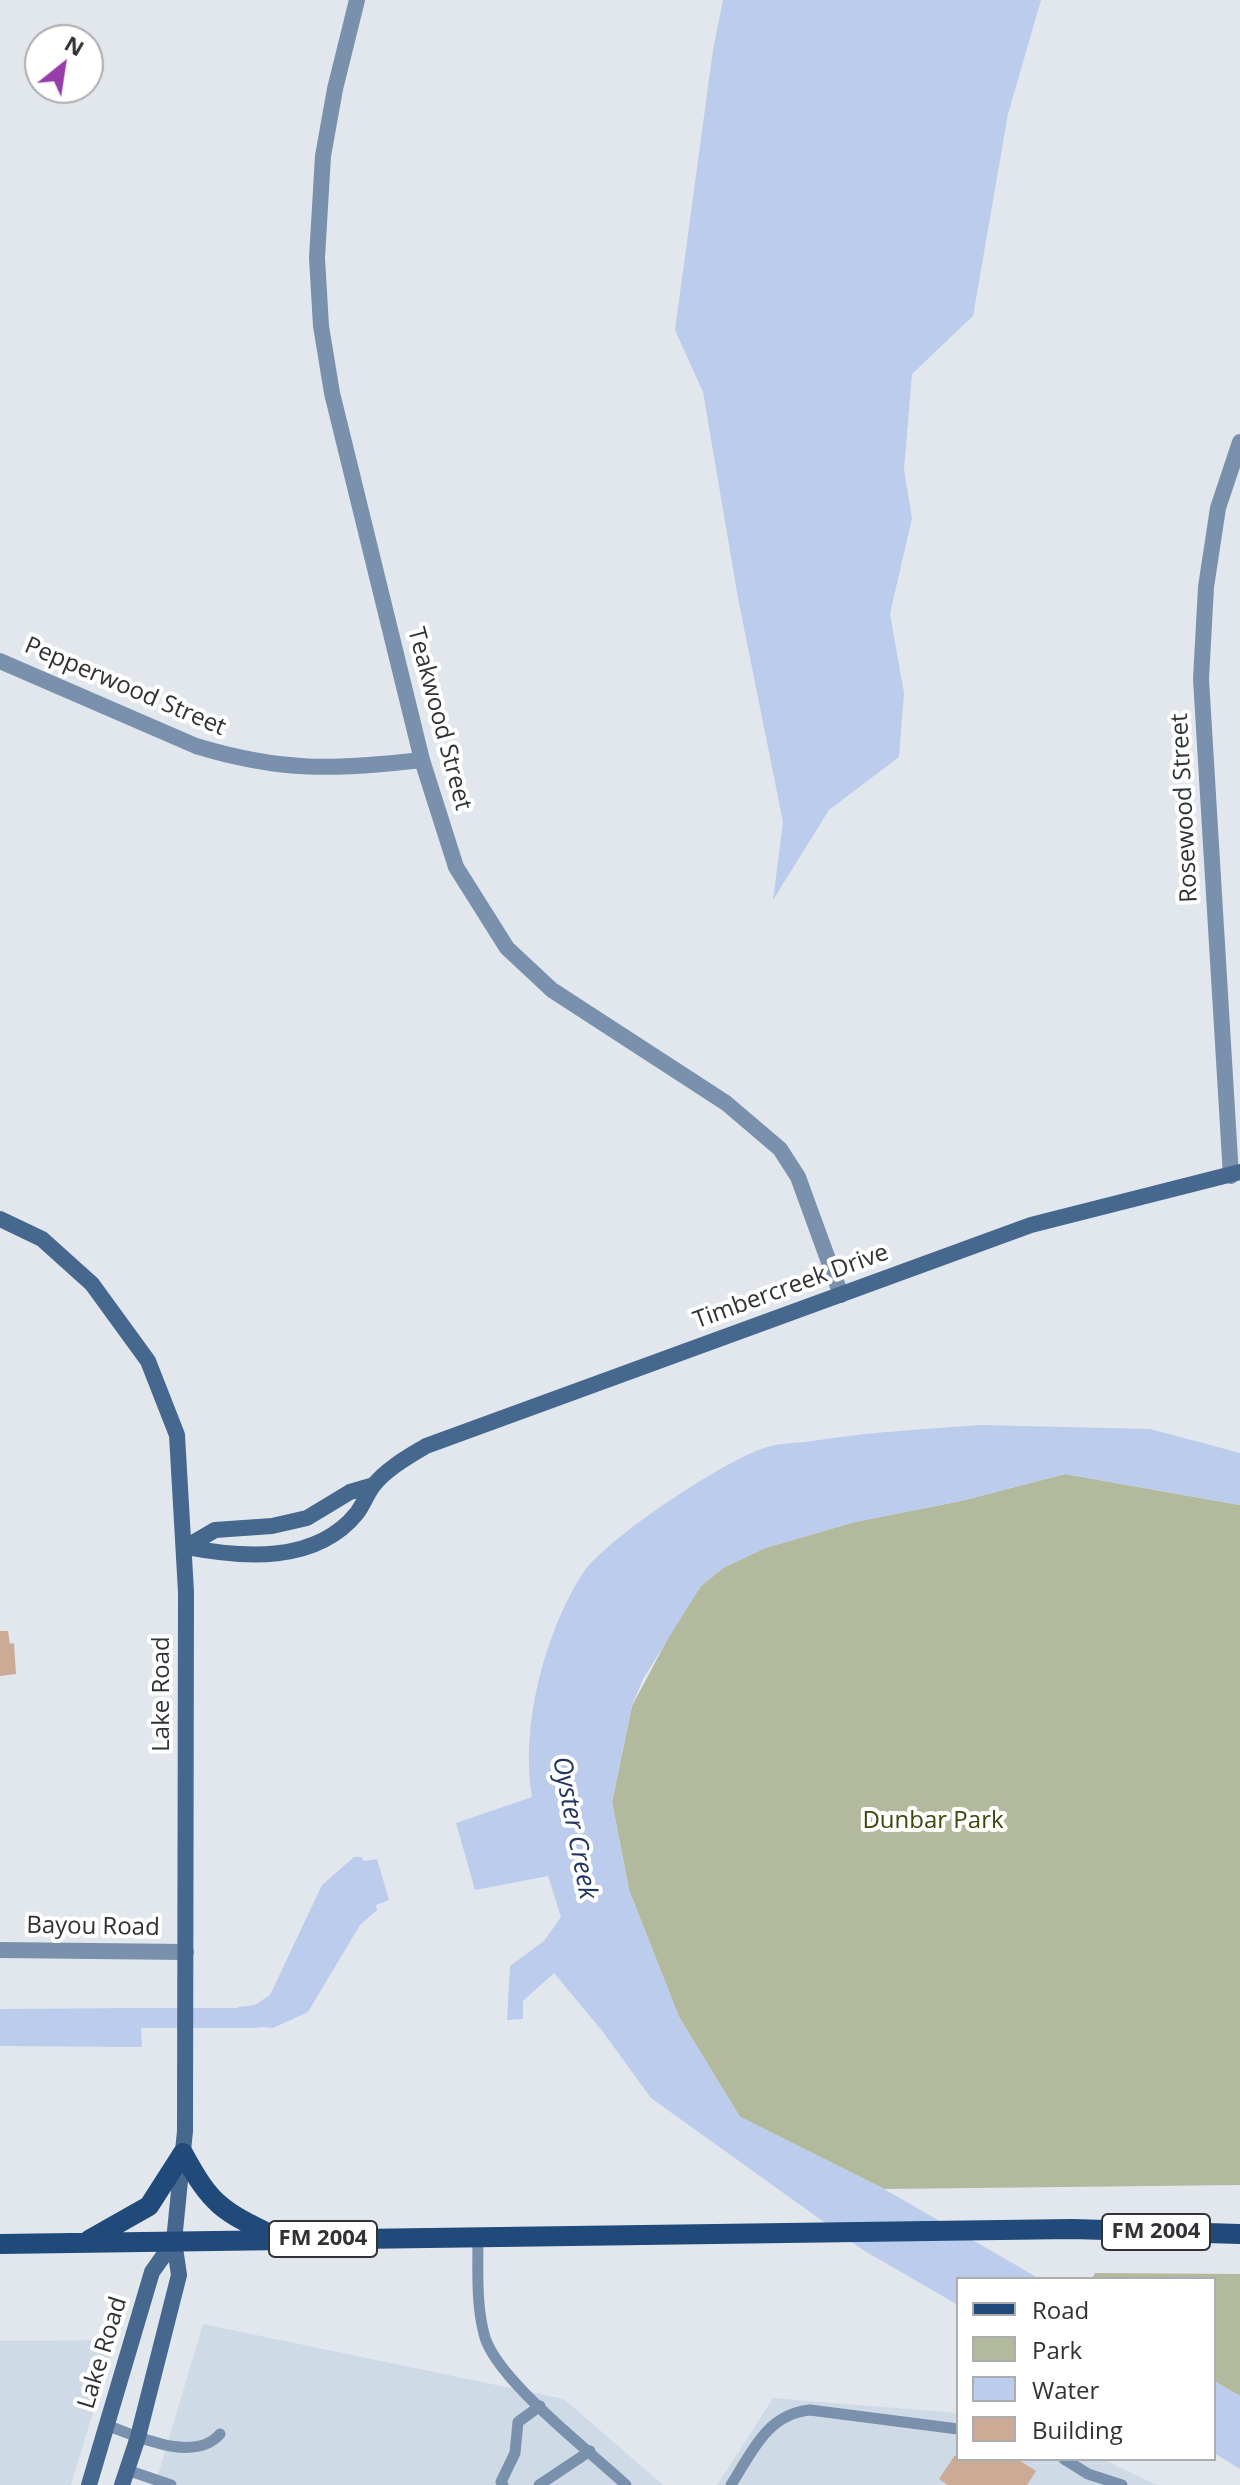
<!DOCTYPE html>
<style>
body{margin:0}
#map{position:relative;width:1240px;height:2485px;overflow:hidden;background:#e2e7ee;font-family:"Open Sans",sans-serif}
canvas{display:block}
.legend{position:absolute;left:956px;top:2277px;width:260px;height:184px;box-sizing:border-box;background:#fff;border:2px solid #acadae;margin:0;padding:10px 14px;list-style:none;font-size:24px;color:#303235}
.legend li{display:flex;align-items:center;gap:16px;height:40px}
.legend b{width:40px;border:2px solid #acadae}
.north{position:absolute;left:24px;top:24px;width:80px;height:80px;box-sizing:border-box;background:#fff;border:2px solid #acadae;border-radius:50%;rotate:30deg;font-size:22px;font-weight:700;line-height:32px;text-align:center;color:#303235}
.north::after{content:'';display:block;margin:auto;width:28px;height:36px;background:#963da9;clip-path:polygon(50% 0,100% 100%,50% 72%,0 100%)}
</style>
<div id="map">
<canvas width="1240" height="2485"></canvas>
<ul class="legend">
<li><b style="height:10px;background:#204a79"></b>Road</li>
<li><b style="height:22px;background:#b3b99c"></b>Park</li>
<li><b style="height:22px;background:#bbccec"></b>Water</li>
<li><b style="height:22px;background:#cbab95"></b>Building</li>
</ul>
<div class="north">N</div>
</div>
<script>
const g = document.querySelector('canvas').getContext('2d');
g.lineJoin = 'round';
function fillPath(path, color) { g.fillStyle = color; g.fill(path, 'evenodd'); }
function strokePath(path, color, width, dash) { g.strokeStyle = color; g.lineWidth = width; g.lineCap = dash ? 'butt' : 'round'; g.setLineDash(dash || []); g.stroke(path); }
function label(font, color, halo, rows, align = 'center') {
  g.font = font + ' "Open Sans",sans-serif'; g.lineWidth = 8; g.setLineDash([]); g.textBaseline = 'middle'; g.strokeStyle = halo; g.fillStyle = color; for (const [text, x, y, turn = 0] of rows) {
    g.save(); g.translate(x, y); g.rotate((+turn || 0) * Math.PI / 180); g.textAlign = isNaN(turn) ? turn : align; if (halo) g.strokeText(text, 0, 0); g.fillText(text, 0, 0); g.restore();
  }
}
fillPath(new Path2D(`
 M 203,2324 L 564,2399 L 663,2485 L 155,2485 Z
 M 115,2340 L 71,2485 L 0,2485 L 0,2341 Z
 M 773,2398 L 958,2413 L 958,2459 L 1102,2459 L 1157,2485 L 717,2485 Z`), '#cfdae7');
fillPath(new Path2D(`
 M 1065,1474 L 1240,1505 L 1240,2185 L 884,2189 L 740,2117 L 679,2017 L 629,1890 L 612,1802 L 632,1706 L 682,1612 L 701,1586 L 723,1568 L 765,1548 L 855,1522 L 961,1501 Z
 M 1095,2273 L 1240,2274 L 1240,2396 L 1214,2381 L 1214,2279 L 1092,2279 Z`), '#b3b99c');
fillPath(new Path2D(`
 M 723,0 L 1041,0 L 1008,114 L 973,316 L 912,374 L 904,470 L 912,518 L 890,614 L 904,693 L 899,757 L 829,810 L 773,900 L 783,822 L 738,598 L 703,392 L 675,330 L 713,50 Z
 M 981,1425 L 1150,1429 L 1240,1453 L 1240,1505 L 1065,1474 L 961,1501 L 855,1522 L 765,1548 L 723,1568 L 701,1586 L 643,1679 L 632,1706 L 612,1802 L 629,1890 L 679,2017 L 740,2117 L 884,2189 L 1040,2279 L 958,2279 L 958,2305 L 863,2250 L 651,2098 L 603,2032 L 554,1973 L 523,2001 L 523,2019 L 507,2020 L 510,1966 L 544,1941 L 561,1917 L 548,1876 L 475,1890 L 456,1823 L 532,1797 C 520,1728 544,1635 581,1576 C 603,1540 722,1462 764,1448 C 779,1443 796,1443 812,1441 C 868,1432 925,1429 981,1425 Z
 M 354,1857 L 361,1857 L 364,1861 L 377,1859 L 389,1900 L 376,1905 L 377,1910 L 360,1925 L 308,2012 L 273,2028 L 240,2025 L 231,2018 L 238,2007 L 255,2005 L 270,1995 L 322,1885 Z
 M 140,2008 L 142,2047 L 0,2046 L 0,2009 Z
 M 1214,2381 L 1240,2396 L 1240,2469 L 1214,2453 Z`), '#bbccec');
strokePath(new Path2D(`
 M 117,2018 L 257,2018`), '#bbccec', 20);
fillPath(new Path2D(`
 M 0,1631 L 8,1631 L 10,1644 L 14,1643 L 16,1674 L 0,1676 Z
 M 955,2455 L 958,2459 L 1017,2459 L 1036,2471 L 1027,2485 L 948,2485 L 939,2479 Z`), '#cbab95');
strokePath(new Path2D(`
 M 478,2236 C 478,2269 476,2303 484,2334 C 494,2378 591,2452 626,2485
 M 106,2425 C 136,2436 194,2464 220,2434
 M 1064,2459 L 1088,2474 L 1122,2485
 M 127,2470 L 171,2485
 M 503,2485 L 501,2482 L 515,2453 L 518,2422 L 540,2406
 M 539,2485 L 590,2451
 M 731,2485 C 752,2452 767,2414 810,2410 L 958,2429`), '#7a91ad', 11);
strokePath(new Path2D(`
 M 357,0 L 335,89 L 323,156 L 317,258 L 321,326 L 332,393 L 422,760 L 456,867 L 507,948 L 552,990 L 726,1103 L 780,1149 L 798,1177 L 841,1295
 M 0,661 L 196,746 C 281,772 335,770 422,760
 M 1231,1176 L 1201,679 L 1206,587 L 1218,508 L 1240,442
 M 0,1950 L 186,1952`), '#7a91ad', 16);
strokePath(new Path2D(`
 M 0,1219 L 42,1239 L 92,1284 L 148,1361 L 177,1435 L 186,1592 L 185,2131 L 174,2241 L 179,2275 L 138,2437 L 122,2485
 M 186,1547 C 243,1558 316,1564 357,1513 C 363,1505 367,1494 373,1486 C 386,1469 408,1457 426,1446 L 1031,1225 L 1240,1172
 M 186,1547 L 215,1530 L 272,1526 L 307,1518 L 350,1492 L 374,1485
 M 89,2485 L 152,2272 L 174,2241`), '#46688f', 16);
strokePath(new Path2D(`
 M 183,2153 C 211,2205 222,2211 274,2236
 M 89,2240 L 149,2206 L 183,2153
 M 0,2244 L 1072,2229 L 1240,2234`), '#204a79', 20);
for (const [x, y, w] of [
 [1156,2232,108],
 [323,2239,108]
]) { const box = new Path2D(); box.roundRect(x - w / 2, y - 18, w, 36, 6); g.fillStyle = '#fff'; g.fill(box); strokePath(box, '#303235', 2); }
label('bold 22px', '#303235', null, [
 ["FM 2004",1156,2232],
 ["FM 2004",323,2239]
]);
label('24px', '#303235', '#fff', [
 ["Pepperwood Street",125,687,23],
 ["Teakwood Street",439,719,75],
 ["Rosewood Street",1185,808,-93],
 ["Timbercreek Drive",791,1287,-20],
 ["Lake Road",162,1694,-90],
 ["Bayou Road",93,1927,1],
 ["Lake Road",103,2353,-73]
]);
label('24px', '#40470d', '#fff', [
 ["Dunbar Park",933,1821]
]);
label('italic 26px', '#21355f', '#fff', [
 ["Oyster Creek",574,1828,79]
]);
</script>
